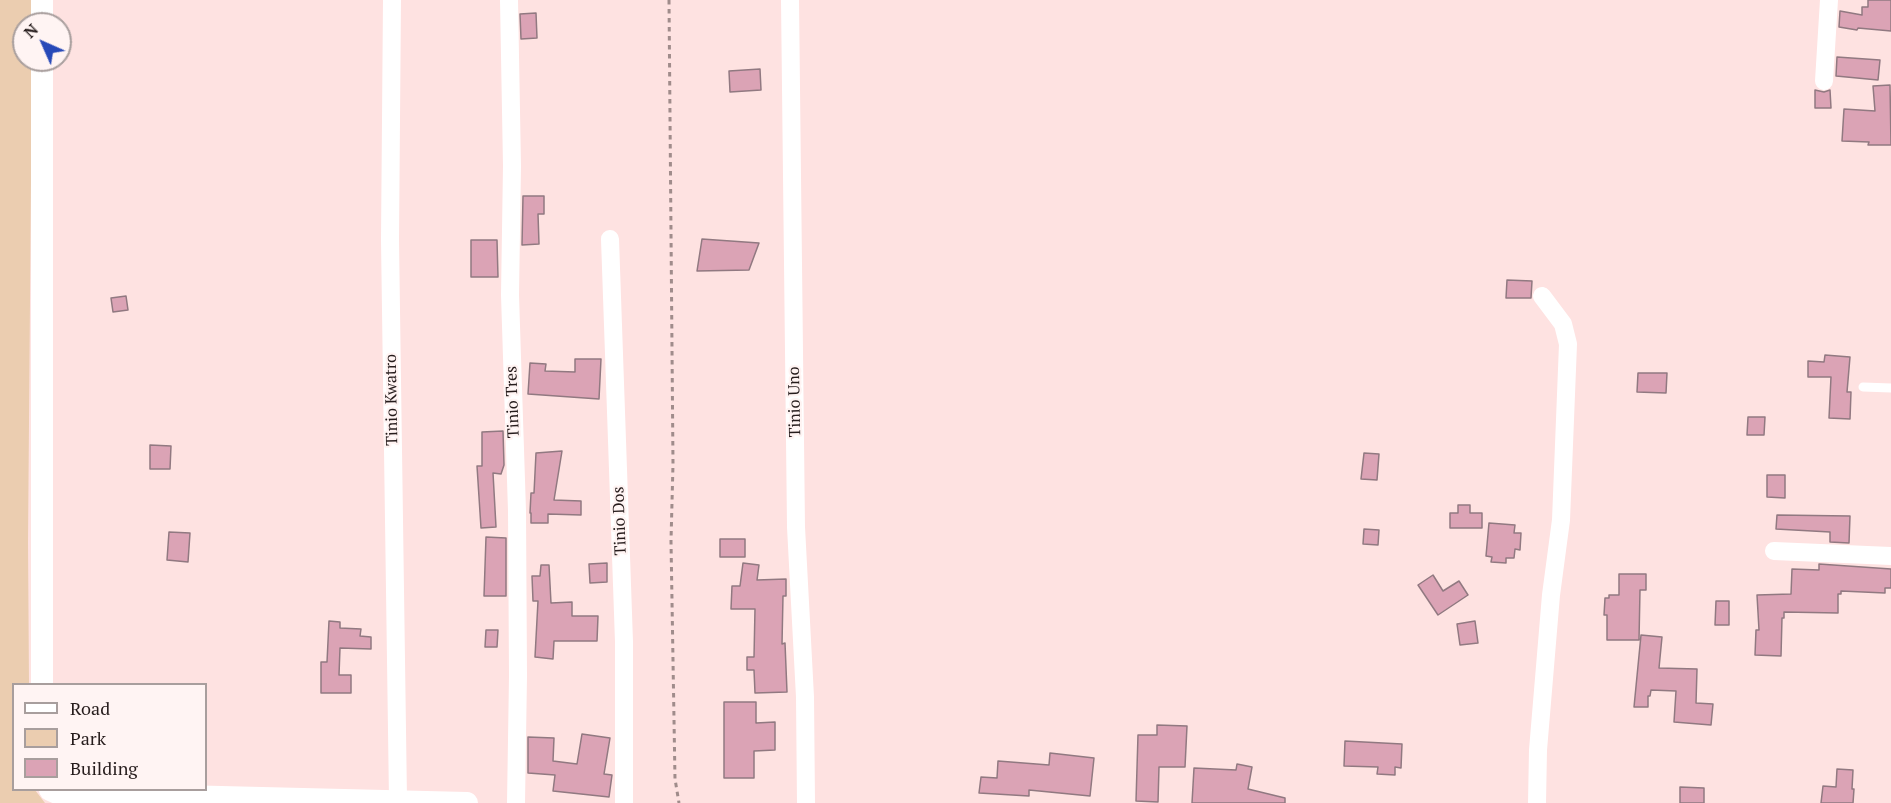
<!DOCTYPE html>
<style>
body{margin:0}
#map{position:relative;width:1891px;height:803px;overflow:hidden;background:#fee2e1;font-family:"PT Serif",serif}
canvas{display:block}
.legend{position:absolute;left:12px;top:683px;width:195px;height:108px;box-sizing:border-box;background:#fff4f3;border:2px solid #a89e9d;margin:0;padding:8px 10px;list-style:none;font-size:18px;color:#261c1c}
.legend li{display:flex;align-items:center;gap:12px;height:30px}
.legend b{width:30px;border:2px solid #a89e9d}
.north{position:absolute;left:12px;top:12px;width:60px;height:60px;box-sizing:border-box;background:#fff4f3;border:2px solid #a89e9d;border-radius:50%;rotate:315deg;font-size:16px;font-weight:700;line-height:24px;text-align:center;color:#261c1c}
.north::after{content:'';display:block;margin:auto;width:21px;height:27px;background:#2749b8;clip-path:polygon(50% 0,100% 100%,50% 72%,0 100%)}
</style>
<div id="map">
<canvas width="1891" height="803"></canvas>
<ul class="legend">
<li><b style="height:8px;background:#fff"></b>Road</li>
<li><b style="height:16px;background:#ebcdb0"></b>Park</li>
<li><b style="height:16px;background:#dba3b5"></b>Building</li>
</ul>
<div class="north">N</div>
</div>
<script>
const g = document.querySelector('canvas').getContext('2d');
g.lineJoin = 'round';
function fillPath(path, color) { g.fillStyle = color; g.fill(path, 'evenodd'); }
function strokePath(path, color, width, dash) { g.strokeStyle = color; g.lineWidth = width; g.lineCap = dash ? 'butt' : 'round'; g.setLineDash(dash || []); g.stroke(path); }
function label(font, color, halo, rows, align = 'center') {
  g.font = font + ' "PT Serif",serif'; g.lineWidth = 4.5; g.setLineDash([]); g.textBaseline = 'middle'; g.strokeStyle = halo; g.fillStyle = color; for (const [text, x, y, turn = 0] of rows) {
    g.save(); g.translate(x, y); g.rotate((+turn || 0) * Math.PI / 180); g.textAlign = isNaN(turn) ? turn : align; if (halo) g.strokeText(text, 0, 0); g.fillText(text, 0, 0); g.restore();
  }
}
fillPath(new Path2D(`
 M 0,0 L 34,0 L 34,24 L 24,24 L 24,60 L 32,60 L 28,542 L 29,684 L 14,684 L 14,790 L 35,790 L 45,803 L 0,803 Z`), '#ebcdb0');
const building = new Path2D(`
 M 1868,0 L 1891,0 L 1891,31 L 1858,28 L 1857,30 L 1839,27 L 1840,11 L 1862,15 L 1862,7 L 1868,7 Z
 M 536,13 L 537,38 L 521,39 L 520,14 Z
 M 1837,57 L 1880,60 L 1878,80 L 1836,76 Z
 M 760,69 L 761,90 L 730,92 L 729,71 Z
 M 1890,85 L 1891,145 L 1868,145 L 1869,142 L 1842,141 L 1844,109 L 1875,111 L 1873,86 Z
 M 1815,90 L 1824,92 L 1830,90 L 1831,108 L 1815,108 Z
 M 523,196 L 544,196 L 544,214 L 538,214 L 539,244 L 522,245 Z
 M 702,239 L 759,243 L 749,270 L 697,271 Z
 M 471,240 L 497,240 L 498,277 L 471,277 Z
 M 1507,280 L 1532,281 L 1531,298 L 1506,298 Z
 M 126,296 L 128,310 L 113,312 L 111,298 Z
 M 1825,355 L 1850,357 L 1847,392 L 1851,392 L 1850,419 L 1829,418 L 1831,377 L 1808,377 L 1808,361 L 1824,362 Z
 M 575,359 L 601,359 L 599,399 L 528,394 L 530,363 L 546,364 L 545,371 L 575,372 Z
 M 1638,373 L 1667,373 L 1666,393 L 1637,392 Z
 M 1748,417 L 1765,417 L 1764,435 L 1747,435 Z
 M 503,431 L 504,465 L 501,474 L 493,473 L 496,527 L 481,528 L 477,466 L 482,466 L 482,432 Z
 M 150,445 L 171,446 L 170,469 L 150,469 Z
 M 562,451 L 554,500 L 581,501 L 581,515 L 548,514 L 548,523 L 531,523 L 531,513 L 530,513 L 531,493 L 534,493 L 536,453 Z
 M 1364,453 L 1379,454 L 1377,480 L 1361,479 Z
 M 1767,475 L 1785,475 L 1785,498 L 1767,497 Z
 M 1458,505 L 1470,505 L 1470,513 L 1482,513 L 1482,528 L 1450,528 L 1450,513 L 1458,513 Z
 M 1777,515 L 1850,516 L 1849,543 L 1830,542 L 1830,532 L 1776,529 Z
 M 1489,523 L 1515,525 L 1514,533 L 1521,533 L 1520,550 L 1515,549 L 1514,558 L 1506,558 L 1506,563 L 1491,562 L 1492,557 L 1486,556 Z
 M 1364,529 L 1379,530 L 1378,545 L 1363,544 Z
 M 169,532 L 190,533 L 188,562 L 167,560 Z
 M 486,537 L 506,538 L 506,596 L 484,596 Z
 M 720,539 L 745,539 L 745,557 L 720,557 Z
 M 607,563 L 607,582 L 590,583 L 589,564 Z
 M 743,563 L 759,565 L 757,580 L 786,579 L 786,596 L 783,596 L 782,644 L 785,643 L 787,692 L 755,693 L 754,670 L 747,670 L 747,657 L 754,657 L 755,609 L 731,609 L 732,586 L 740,586 Z
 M 1819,564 L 1891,569 L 1891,588 L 1885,588 L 1885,593 L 1841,591 L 1841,594 L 1838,594 L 1838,613 L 1784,612 L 1784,618 L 1782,618 L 1781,656 L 1755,655 L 1756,630 L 1759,630 L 1757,595 L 1791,594 L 1792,569 L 1819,570 Z
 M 541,565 L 549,565 L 551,603 L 572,602 L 572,616 L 598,616 L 597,641 L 554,641 L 553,659 L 535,657 L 538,601 L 533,601 L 532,576 L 540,576 Z
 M 1619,574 L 1646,574 L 1646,590 L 1640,590 L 1639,640 L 1607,640 L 1607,615 L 1604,615 L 1605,598 L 1609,598 L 1609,595 L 1619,595 Z
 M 1433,575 L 1443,591 L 1459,581 L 1468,595 L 1438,615 L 1418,585 Z
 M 1716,601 L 1729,601 L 1729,625 L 1715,625 Z
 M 329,621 L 340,622 L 340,628 L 361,629 L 360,636 L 371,637 L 371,649 L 340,648 L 339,675 L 351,675 L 351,693 L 321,693 L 321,662 L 327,662 Z
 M 1475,621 L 1478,643 L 1460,645 L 1457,624 Z
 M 486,630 L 498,630 L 497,647 L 485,647 Z
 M 1641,635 L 1662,637 L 1659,668 L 1697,669 L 1696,703 L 1713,704 L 1711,725 L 1674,722 L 1676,691 L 1651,690 L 1650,696 L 1648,696 L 1648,707 L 1634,707 Z
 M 724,702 L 756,702 L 756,723 L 775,722 L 775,750 L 754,751 L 754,778 L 724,778 Z
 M 1157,725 L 1187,726 L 1185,767 L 1159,767 L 1158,802 L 1136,801 L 1138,735 L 1157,735 Z
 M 582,734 L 610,738 L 604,774 L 612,775 L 609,797 L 553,791 L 555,775 L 528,773 L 528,737 L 554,738 L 553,761 L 577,764 Z
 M 1345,741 L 1402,744 L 1401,768 L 1395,767 L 1395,775 L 1377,774 L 1378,767 L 1344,766 Z
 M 1050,753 L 1094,758 L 1090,796 L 1029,790 L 1029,796 L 979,793 L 981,777 L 997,778 L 998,761 L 1049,765 Z
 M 1237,764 L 1252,767 L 1248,789 L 1285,798 L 1285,803 L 1192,803 L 1194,768 L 1236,770 Z
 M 1837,769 L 1853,770 L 1852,789 L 1854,789 L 1853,803 L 1821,803 L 1823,786 L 1836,787 Z
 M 1680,787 L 1704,788 L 1704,803 L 1680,803 Z`);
fillPath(building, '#dba3b5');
strokePath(building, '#917981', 1.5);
strokePath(new Path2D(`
 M 669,0 L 673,464 L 671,541 L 675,779 L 679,803`), '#a08c8b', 3, [4.5, 4.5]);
strokePath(new Path2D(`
 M 1863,387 L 1891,388`), '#fff', 9);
strokePath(new Path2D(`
 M 392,0 L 390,240 L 398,800
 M 509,0 L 512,166 L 510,295 L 517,511 L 518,676 L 516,803
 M 790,0 L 796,527 L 805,697 L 806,803
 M 1824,81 L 1829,0
 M 610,239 L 624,642 L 624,803
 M 1774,551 L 1891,556
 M 1537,803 L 1538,750 L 1551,595 L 1561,520 L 1568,344 L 1563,324 L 1542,296`), '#fff', 18);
strokePath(new Path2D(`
 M 42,0 L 42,24
 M 42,684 L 42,60
 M 50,790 L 57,793 L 467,803`), '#fff', 22);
label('16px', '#261c1c', '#fff4f3', [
 ["Tinio Kwatro",392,400,-91],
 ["Tinio Tres",513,402,-92],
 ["Tinio Uno",795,402,-91],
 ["Tinio Dos",620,521,-92]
]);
</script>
